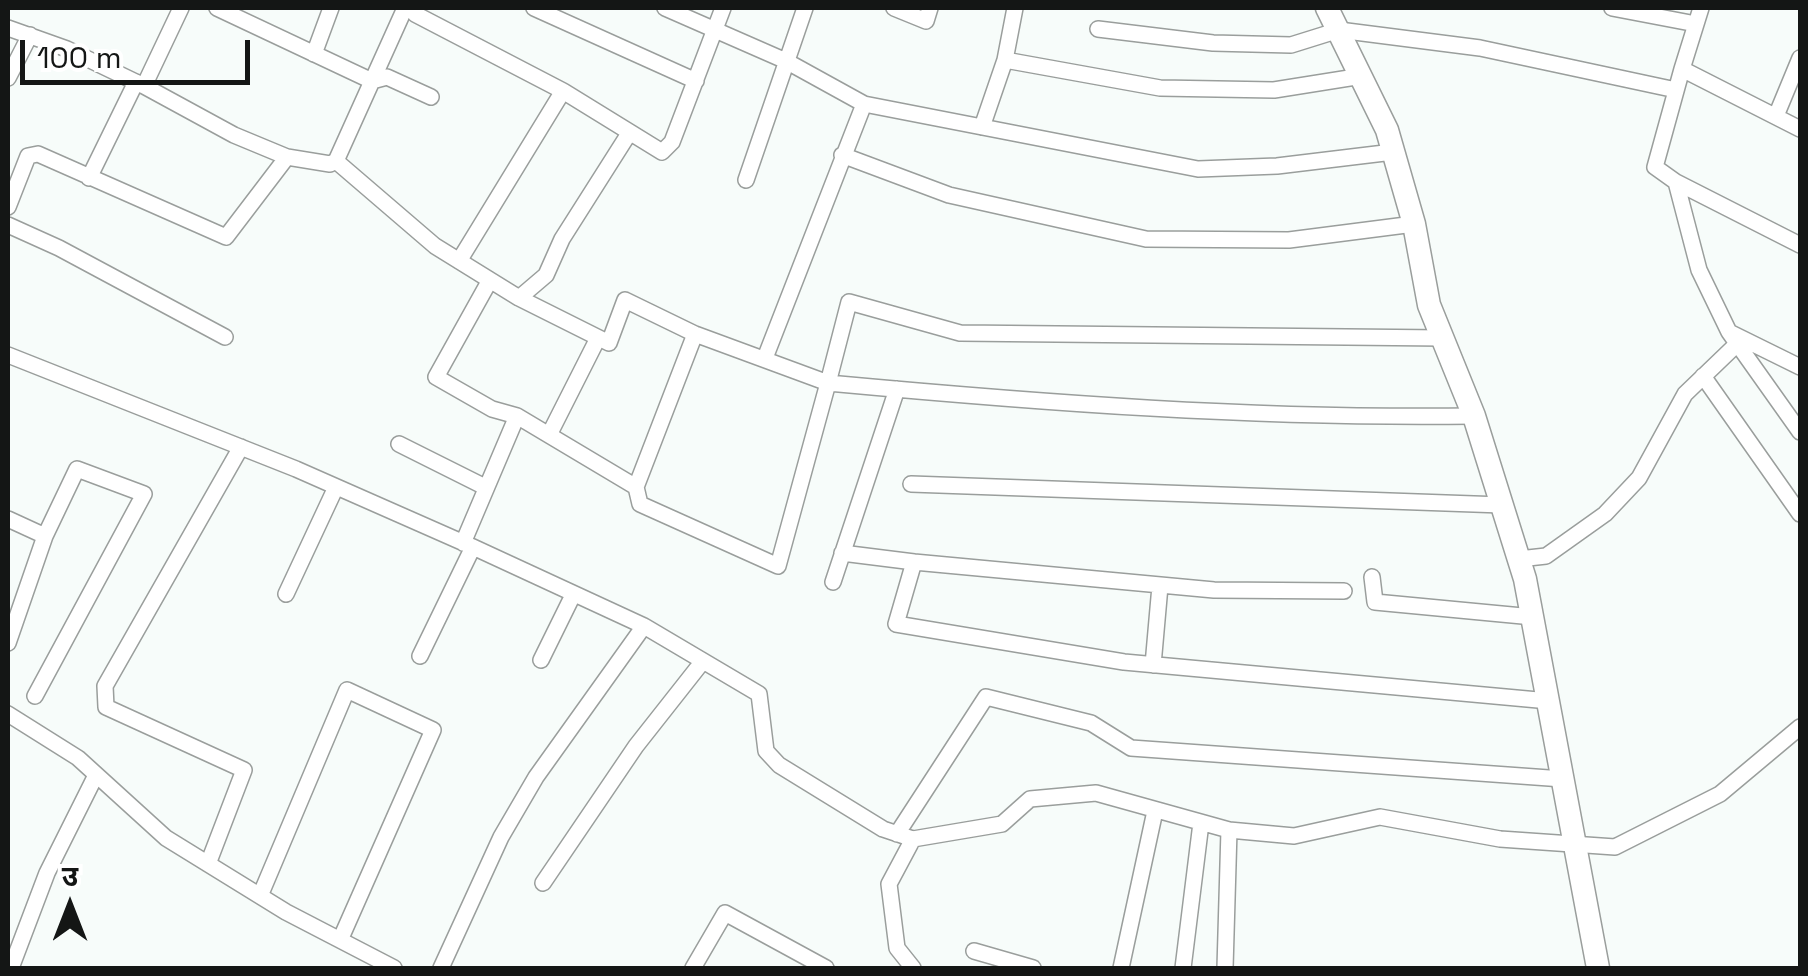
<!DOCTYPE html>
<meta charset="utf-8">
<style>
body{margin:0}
#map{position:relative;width:1808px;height:976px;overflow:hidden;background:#f7fcfa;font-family:"Space Grotesk","Noto Sans Devanagari",sans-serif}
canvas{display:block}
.frame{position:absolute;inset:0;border:10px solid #141615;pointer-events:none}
.north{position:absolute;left:20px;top:856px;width:100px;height:100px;-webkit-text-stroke:8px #fff;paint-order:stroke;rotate:0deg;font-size:28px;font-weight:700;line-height:40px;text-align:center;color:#141615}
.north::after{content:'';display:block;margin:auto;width:35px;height:45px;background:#141615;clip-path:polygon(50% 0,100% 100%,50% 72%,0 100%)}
.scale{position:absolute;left:20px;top:40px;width:230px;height:45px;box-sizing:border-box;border:5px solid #141615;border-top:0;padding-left:12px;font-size:30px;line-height:35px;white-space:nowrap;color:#141615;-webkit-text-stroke:8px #fff;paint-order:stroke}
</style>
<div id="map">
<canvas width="1808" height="976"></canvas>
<div class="frame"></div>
<div class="north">उ</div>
<div class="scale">100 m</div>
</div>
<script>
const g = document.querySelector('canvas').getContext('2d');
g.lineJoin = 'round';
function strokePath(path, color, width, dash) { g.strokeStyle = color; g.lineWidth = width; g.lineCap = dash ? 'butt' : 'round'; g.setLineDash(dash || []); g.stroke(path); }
const street = new Path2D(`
 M 217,8 L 372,81 L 387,77 L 431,97
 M 405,8 L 336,161 L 435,246 L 519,298 L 609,343 L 625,300 L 695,334 L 828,383 L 849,302 L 960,333 L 1443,338
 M 412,8 L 415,14 L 563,91 L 662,152 L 672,142 L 723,8
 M 534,8 L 696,81
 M 665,8 L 786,61 L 864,104
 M 894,8 L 926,21 L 930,8
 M 1612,8 L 1696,24
 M 8,28 L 67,49 L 144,86 L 181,8
 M 1098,29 L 1213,43 L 1291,45 L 1339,30 L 1480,48 L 1676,90
 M 314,54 L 331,8
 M 1005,60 L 1160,88 L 1274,90 L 1362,76
 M 1682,69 L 1701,8
 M 8,78 L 30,35
 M 144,86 L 234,135 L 287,157
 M 1776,116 L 1800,58
 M 982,127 L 1005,60 L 1015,8
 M 842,155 L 949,195 L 1146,239 L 1289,240 L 1414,224
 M 89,178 L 136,82
 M 746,180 L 805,8
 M 1676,182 L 1800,245
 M 8,207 L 28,156 L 38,154 L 226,237 L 287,157 L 330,164 L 336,161
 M 8,225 L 59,248 L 225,337
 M 459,261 L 563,91
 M 490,280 L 436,377 L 492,409 L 517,416 L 636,487 L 640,504 L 778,566 L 828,383 C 1044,403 1257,419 1474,416
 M 519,298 L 546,275 L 562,239 L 628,135
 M 1729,332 L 1699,270 L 1676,182 L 1655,167 L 1682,69 L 1800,129
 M 8,355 L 296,469 L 473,547 L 644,626 L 759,694 L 766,751 L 779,765 L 883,829 L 913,839
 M 765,358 L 864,104 L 1198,169 L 1277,166 L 1393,152
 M 1800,367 L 1729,332 L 1800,432
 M 1703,376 L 1800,514
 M 549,435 L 598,338
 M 399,444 L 485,487
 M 911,484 L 1502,505
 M 636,487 L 695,334
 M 8,519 L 45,536 L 77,469 L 144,494 L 35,696
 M 463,543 L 517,416
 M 842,553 L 914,562
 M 1519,559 L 1546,556 L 1605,514 L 1639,478 L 1685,394 L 1737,344
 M 1372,577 L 1375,602 L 1533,617
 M 833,582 L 897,389
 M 1344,591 L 1214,590 L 914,562 L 896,624 L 1124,662 L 1549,701
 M 286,594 L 336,487
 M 8,643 L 45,536
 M 420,656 L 473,547
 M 541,660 L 573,595
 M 1153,665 L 1160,586
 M 8,714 L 78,758 L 166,838 L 286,912 L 394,968
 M 897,834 L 986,697 L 1091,723 L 1131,748 L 1563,779
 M 208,864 L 244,770 L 106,707 L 105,686 L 241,447
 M 543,883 L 636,746 L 703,661
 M 260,896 L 347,690 L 433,730 L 341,938
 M 974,951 L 1033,968
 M 11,968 L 47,873 L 96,775
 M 441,968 L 501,837 L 536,777 L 644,626
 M 693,968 L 725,913 L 826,968
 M 913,968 L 897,948 L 889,884 L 913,839 L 1002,824 L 1030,799 L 1096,793 L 1229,830 L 1294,836 L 1380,817 L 1500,839 L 1615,847 L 1720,794 L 1800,727
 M 1121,968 L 1155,811
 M 1183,968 L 1201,823
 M 1225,968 L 1229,830`);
const secondary = new Path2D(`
 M 1327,8 L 1387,130 L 1414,224 L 1429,305 L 1474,416 L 1525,579 L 1598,968`);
strokePath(street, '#9a9e9c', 18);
strokePath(secondary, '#9a9e9c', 25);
strokePath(street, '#fff', 15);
strokePath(secondary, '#fff', 22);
</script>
